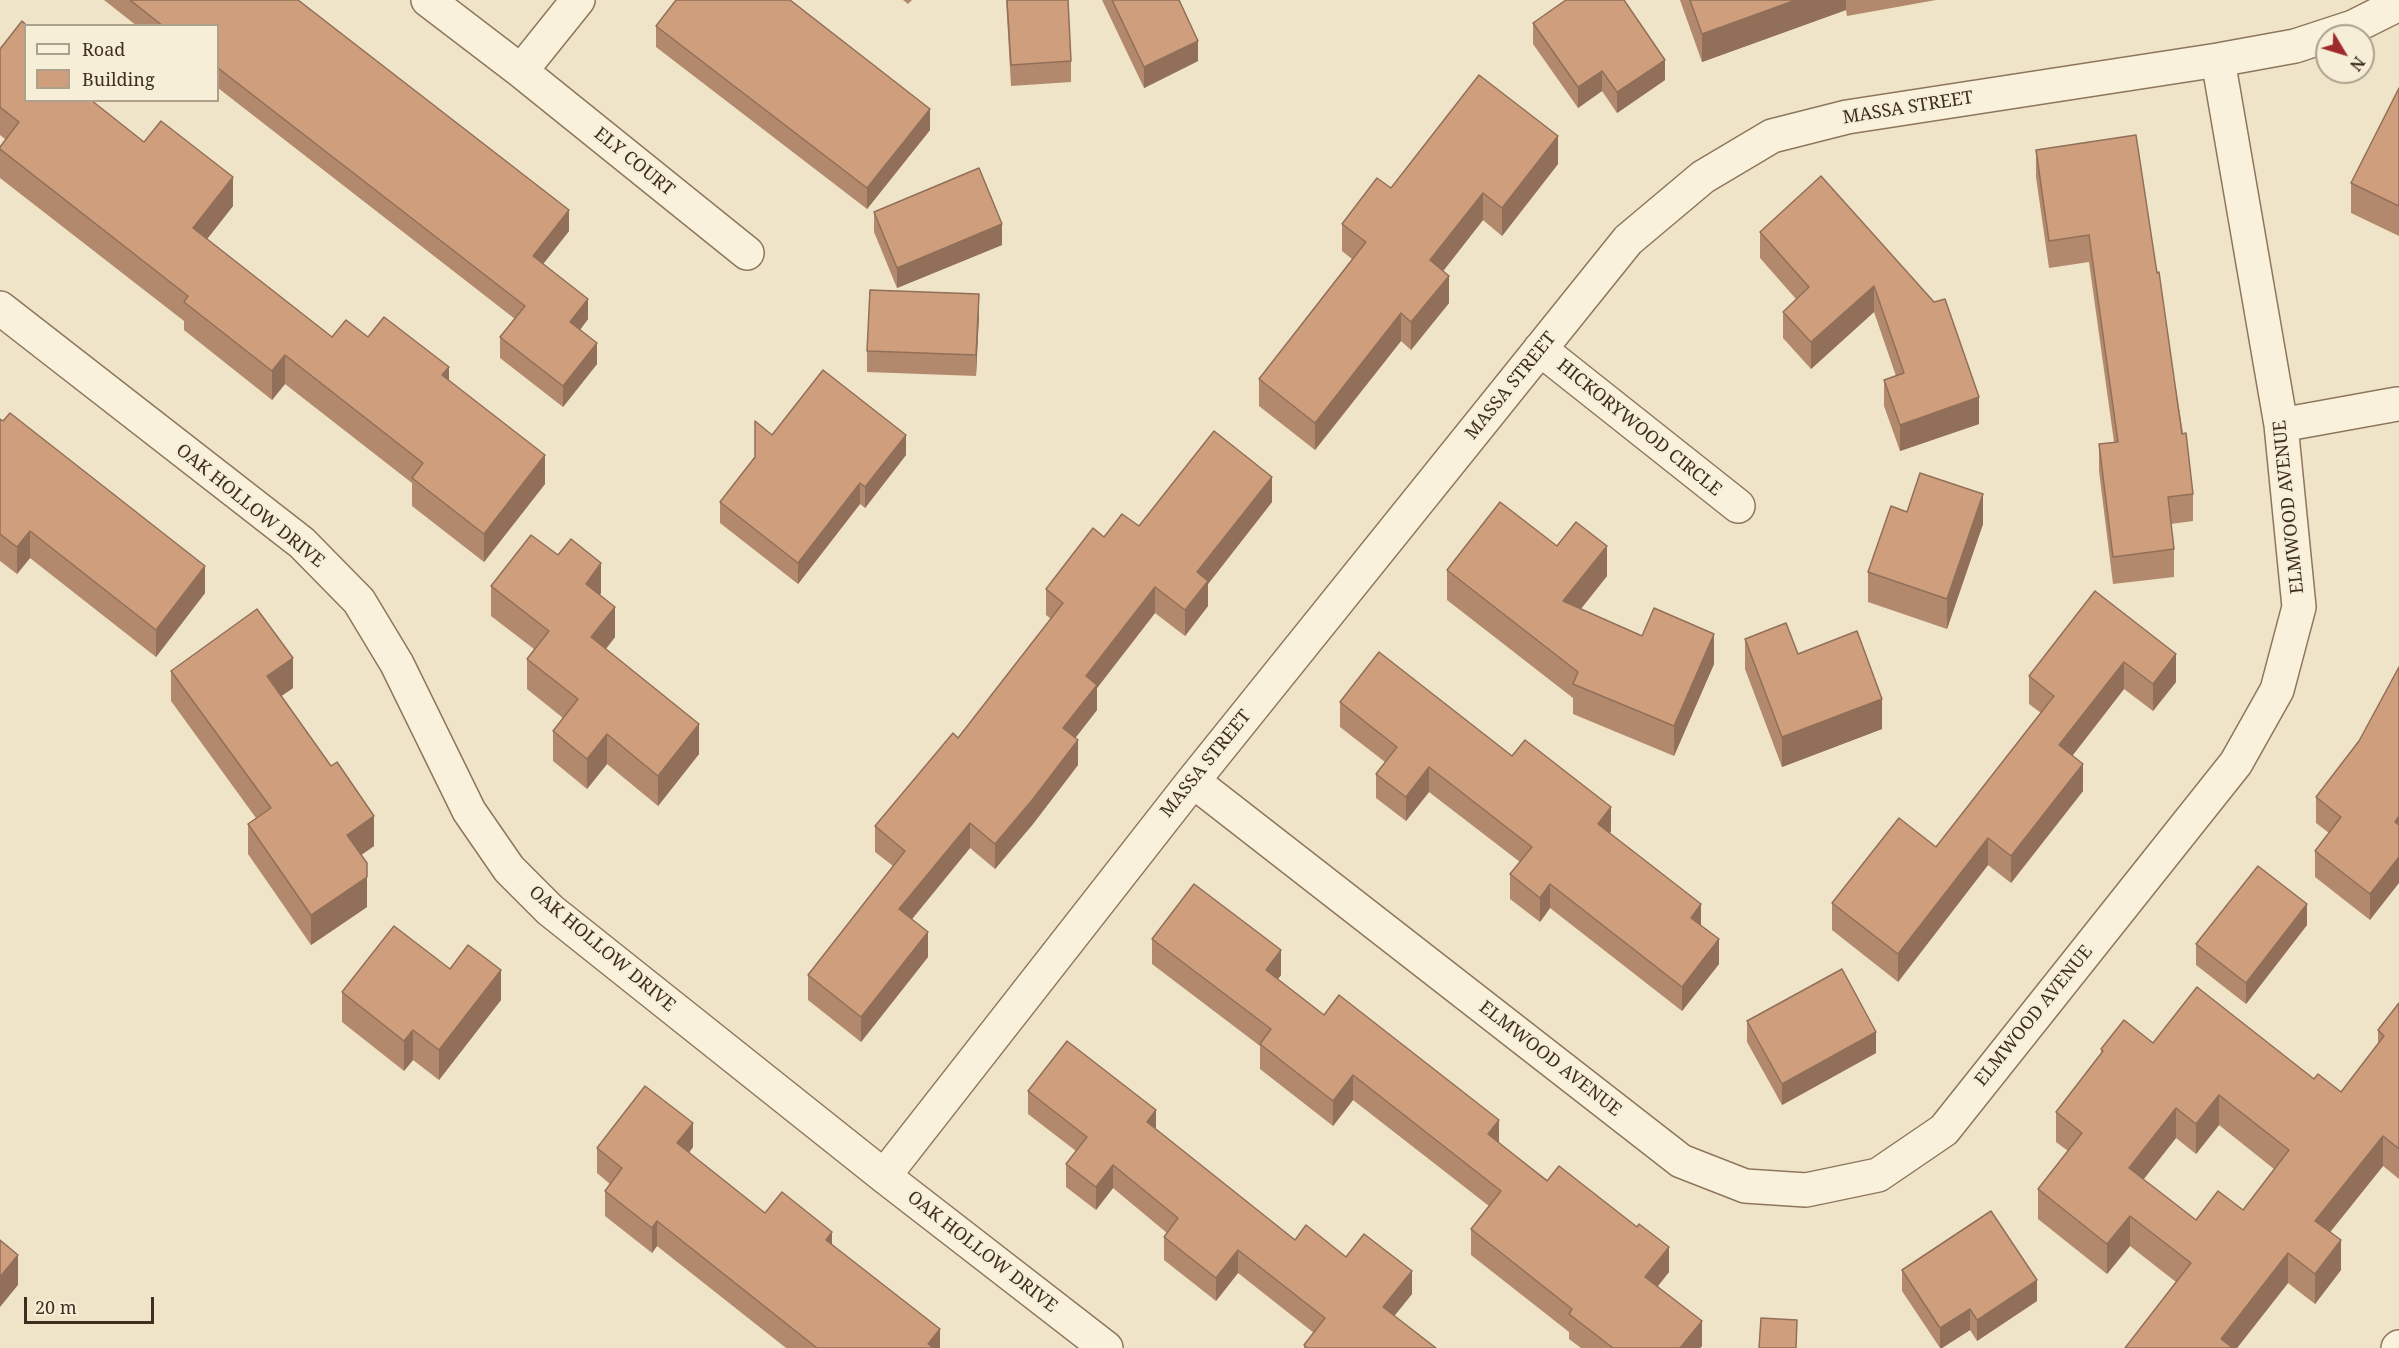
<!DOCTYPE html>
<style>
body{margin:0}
#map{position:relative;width:2399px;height:1348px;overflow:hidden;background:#f0e4c8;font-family:"Noto Serif",serif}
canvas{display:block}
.legend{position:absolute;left:24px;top:24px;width:195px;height:78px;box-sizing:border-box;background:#f7eed8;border:2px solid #ada18e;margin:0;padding:8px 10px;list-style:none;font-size:18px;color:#3d2e20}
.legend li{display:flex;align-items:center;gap:12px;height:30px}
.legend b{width:30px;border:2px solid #ada18e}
.north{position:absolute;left:2315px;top:24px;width:60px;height:60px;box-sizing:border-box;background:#f7eed8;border:2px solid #ada18e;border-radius:50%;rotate:128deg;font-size:16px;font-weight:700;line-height:24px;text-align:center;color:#3d2e20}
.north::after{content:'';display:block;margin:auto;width:21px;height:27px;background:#9e2a2b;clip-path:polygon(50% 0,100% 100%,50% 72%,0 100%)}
.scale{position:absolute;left:24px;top:1297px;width:130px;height:27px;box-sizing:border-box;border:3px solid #3d2e20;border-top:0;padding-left:8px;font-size:18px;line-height:21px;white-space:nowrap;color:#3d2e20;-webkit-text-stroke:4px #f7eed8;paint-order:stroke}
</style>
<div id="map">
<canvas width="2399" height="1348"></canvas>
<ul class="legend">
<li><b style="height:8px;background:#faf1dc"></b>Road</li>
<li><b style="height:16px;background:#cf9f7d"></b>Building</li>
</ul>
<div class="north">N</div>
<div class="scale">20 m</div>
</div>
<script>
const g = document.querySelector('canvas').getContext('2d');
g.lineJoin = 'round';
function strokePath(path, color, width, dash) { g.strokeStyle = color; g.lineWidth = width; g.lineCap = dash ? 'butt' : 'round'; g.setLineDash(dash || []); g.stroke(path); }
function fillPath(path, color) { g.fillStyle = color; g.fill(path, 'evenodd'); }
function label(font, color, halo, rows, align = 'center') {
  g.font = font + ' "Noto Serif",serif'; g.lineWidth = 4.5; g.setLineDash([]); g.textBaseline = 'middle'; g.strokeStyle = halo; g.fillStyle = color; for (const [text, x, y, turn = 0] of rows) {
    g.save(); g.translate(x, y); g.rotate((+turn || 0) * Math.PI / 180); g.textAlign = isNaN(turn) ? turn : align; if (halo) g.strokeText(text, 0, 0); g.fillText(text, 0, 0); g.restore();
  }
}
const minor = new Path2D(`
 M 428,0 L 521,71 L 747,253
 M 521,71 L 578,0
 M 0,308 L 302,543 L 359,601 L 397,664 L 469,811 L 509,869 L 550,910 L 884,1176 L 1106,1348
 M 1540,349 L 1738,506
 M 2281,425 L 2397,404
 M 1193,781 L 1681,1161 L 1745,1186 L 1806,1190 L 1878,1175 L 1944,1130 L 2236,763 L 2277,690 L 2299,607 L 2281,425 L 2218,60
 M 884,1176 L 1193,781 L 1628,240 L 1703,177 L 1772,136 L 1847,117 L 2218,60 L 2295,46 L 2353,27 L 2399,4
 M 2398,1348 L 2399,1347`);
strokePath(minor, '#8d765c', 36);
strokePath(minor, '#faf1dc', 33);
fillPath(new Path2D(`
 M 104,0 L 298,0 L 569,231 L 543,264 L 588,319 L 580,330 L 597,364 L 563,407 L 500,358 L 500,337 L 515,319 L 218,88 L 218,26 L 137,26 Z
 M 903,0 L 912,0 L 908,4 Z
 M 1006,0 L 1068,0 L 1071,61 L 1071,82 L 1011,86 Z
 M 1102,0 L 1179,0 L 1198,61 L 1144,88 Z
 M 1680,0 L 1936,0 L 1847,16 L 1846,10 L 1702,62 Z
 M 1533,23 L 1665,80 L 1617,113 L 1602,91 L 1578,108 L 1533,44 Z
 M 656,26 L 930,130 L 867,209 L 656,47 Z
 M 0,49 L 26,100 L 144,142 L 233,206 L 207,239 L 332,337 L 368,337 L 449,380 L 545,484 L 484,562 L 412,506 L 412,483 L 285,384 L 272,400 L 184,330 L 184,321 L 0,178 L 0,147 L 6,140 L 0,135 Z
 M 2399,88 L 2399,236 L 2351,213 L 2351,183 Z
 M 2036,150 L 2157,273 L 2193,494 L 2193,521 L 2171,524 L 2174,549 L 2174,577 L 2113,584 L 2099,471 L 2099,444 L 2114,442 L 2089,262 L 2049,268 L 2036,177 Z
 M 1558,164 L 1502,236 L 1483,220 L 1443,271 L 1449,303 L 1411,350 L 1401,341 L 1315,450 L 1259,406 L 1259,379 L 1352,259 L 1342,251 L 1342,224 Z
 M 1821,176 L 1979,424 L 1900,451 L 1884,406 L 1884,380 L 1896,376 L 1874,312 L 1811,369 L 1783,338 L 1783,312 L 1796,299 L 1760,258 L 1760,232 Z
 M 874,212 L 1002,245 L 897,288 L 874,232 Z
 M 979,315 L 976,376 L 867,372 L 867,351 Z
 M 0,419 L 205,593 L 156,657 L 30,558 L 17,574 L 0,561 Z
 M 772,435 L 906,455 L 865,508 L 860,504 L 798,584 L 720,523 L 720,502 Z
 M 1272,502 L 1208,584 L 1208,606 L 1185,636 L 1155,613 L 1097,688 L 1097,710 L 1075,738 L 1078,765 L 1033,824 L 995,869 L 970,848 L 912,919 L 928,957 L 861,1042 L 808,1000 L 808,975 L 893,866 L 875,852 L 875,826 L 958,738 L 1051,619 L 1046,615 L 1046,589 L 1104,537 L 1139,526 Z
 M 1907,512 L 1983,524 L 1947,629 L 1868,602 L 1868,572 Z
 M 1447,570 L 1607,576 L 1581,609 L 1642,636 L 1714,664 L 1674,756 L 1573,714 L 1573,698 L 1447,600 Z
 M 491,586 L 601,593 L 600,595 L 615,637 L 606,649 L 699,754 L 658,806 L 607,764 L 587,789 L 553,761 L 553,731 L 563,718 L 527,689 L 527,659 L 534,649 L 491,616 Z
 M 2095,591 L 2176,682 L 2153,711 L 2124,689 L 2072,756 L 2083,791 L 2011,883 L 1988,865 L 1898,982 L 1832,930 L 1832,903 L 1936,847 L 2041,713 L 2029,704 L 2029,676 Z
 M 1745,639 L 1798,654 L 1882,729 L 1782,767 L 1745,669 Z
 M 2399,667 L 2370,920 L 2315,877 L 2315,851 L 2329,833 L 2316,823 L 2316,797 L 2359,741 Z
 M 171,671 L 293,688 L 281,696 L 374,846 L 361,855 L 367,907 L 311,945 L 248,854 L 248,824 L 256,818 L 171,701 Z
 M 1340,702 L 1512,756 L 1611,831 L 1610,833 L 1701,926 L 1719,964 L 1682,1011 L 1550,908 L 1540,922 L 1510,899 L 1510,874 L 1520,862 L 1429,792 L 1406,821 L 1376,798 L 1376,774 L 1385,762 L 1340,727 Z
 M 2307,925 L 2246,1004 L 2196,965 L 2196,944 Z
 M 1152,939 L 1281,975 L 1278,979 L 1324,1015 L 1499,1143 L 1669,1272 L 1658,1286 L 1702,1346 L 1700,1348 L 1581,1348 L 1569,1339 L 1569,1332 L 1471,1255 L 1471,1229 L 1489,1206 L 1353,1100 L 1333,1126 L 1260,1069 L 1260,1046 L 1152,964 Z
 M 450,969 L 501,1000 L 439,1080 L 413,1060 L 404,1071 L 342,1022 L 342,992 Z
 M 2399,1003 L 2399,1179 L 2383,1166 L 2330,1232 L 2341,1270 L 2315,1304 L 2288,1283 L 2237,1348 L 2125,1348 L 2176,1282 L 2130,1246 L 2107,1274 L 2038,1219 L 2038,1189 L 2068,1151 L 2056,1142 L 2056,1112 L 2101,1054 L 2101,1049 L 2153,1043 L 2314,1079 L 2341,1092 L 2378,1045 L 2378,1030 ZM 2219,1125 L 2274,1169 L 2243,1210 L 2196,1220 L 2143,1179 L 2176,1138 L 2196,1154 Z
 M 1747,1021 L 1876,1053 L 1782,1105 L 1747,1042 Z
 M 1028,1091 L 1156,1129 L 1295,1240 L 1346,1257 L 1412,1294 L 1394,1316 L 1436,1348 L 1304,1348 L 1304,1345 L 1314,1333 L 1238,1273 L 1216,1301 L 1164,1260 L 1164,1237 L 1167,1233 L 1113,1188 L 1096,1210 L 1066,1187 L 1066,1164 L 1076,1151 L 1028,1114 Z
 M 693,1147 L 689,1153 L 765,1213 L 832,1244 L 940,1348 L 786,1348 L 657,1246 L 652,1253 L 605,1216 L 605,1191 L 610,1184 L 597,1173 L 597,1148 Z
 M 1902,1270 L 2037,1301 L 1977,1341 L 1970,1330 L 1942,1348 L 1940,1348 L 1902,1291 Z`), '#b2896c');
fillPath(new Path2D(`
 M 1796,0 L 1846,0 L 1846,10 L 1702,62 L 1702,34 Z
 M 1198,41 L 1198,61 L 1144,88 L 1144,67 Z
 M 1665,60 L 1665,80 L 1617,113 L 1617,92 Z
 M 1602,71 L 1602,91 L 1578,108 L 1578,87 Z
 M 930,109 L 930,130 L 867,209 L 867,188 Z
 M 1558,136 L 1558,164 L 1502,236 L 1502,208 Z
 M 233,177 L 233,206 L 193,257 L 193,228 Z
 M 1483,193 L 1483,220 L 1430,288 L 1430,260 Z
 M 569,210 L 569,231 L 533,277 L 533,256 Z
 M 1002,224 L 1002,245 L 897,288 L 897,268 Z
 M 1449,276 L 1449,303 L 1411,350 L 1411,322 Z
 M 1874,286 L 1874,312 L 1811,369 L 1811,342 Z
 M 979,294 L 979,315 L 976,376 L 976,355 Z
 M 588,299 L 588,319 L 570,343 L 570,322 Z
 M 1401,313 L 1401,341 L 1315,450 L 1315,423 Z
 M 597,343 L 597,364 L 563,407 L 563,386 Z
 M 285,355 L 285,384 L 272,400 L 272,371 Z
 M 449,367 L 449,396 L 442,375 Z
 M 1979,397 L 1979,424 L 1900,451 L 1900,425 Z
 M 906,435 L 906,455 L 865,508 L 865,487 Z
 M 545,455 L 545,484 L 484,562 L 484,534 Z
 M 1272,477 L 1272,502 L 1208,584 L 1208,606 L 1185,636 L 1185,610 L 1197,572 Z
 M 860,483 L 860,504 L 798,584 L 798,563 Z
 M 1983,494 L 1983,524 L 1947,629 L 1947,599 Z
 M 30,531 L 30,558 L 17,574 L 17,547 Z
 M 1607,546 L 1607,576 L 1563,631 L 1563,601 Z
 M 601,563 L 601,593 L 586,614 L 586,584 Z
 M 205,566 L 205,593 L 156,657 L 156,630 Z
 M 1155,587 L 1155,613 L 1097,688 L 1097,710 L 1063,754 L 1063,728 L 1086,676 Z
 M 615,607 L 615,637 L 591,667 L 591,637 Z
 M 1714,634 L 1714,664 L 1674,756 L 1674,726 Z
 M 2176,654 L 2176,682 L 2153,711 L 2153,684 Z
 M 293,658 L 293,688 L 267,706 L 267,676 Z
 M 2124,662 L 2124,689 L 2059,773 L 2059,745 Z
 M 1882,699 L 1882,729 L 1782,767 L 1782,737 Z
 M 699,724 L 699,754 L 658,806 L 658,776 Z
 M 607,734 L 607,764 L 587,789 L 587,759 Z
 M 1078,740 L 1078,765 L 1033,824 L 995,869 L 995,844 Z
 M 2083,764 L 2083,791 L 2011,883 L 2011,856 Z
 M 1429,767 L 1429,792 L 1406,821 L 1406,797 Z
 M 1611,807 L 1611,831 L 1598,848 L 1598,824 Z
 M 374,816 L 374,846 L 347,865 L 347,835 Z
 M 2399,816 L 2399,842 L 2395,822 Z
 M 970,823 L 970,848 L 899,935 L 899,909 Z
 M 1988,838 L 1988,865 L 1898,982 L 1898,954 Z
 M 2399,857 L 2399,883 L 2370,920 L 2370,894 Z
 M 367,877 L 367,907 L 311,945 L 311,915 Z
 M 1550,884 L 1550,908 L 1540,922 L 1540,898 Z
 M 1701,904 L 1701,929 L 1691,918 Z
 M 2307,904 L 2307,925 L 2246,1004 L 2246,983 Z
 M 928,932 L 928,957 L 861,1042 L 861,1017 Z
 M 1719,939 L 1719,964 L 1682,1011 L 1682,987 Z
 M 1281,950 L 1281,975 L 1266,995 L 1266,970 Z
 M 501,970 L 501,1000 L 439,1080 L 439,1050 Z
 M 413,1030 L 413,1060 L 404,1071 L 404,1041 Z
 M 1876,1032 L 1876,1053 L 1782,1105 L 1782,1084 Z
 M 1353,1075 L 1353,1100 L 1333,1126 L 1333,1101 Z
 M 2219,1095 L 2219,1125 L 2196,1154 L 2196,1124 Z
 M 2176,1108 L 2176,1138 L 2129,1198 L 2129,1168 Z
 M 1156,1110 L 1156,1133 L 1147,1122 Z
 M 1499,1120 L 1499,1145 L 1488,1134 Z
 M 693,1123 L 693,1147 L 677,1168 L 677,1143 Z
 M 2383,1136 L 2383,1166 L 2315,1251 L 2315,1221 Z
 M 1113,1165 L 1113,1188 L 1096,1210 L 1096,1187 Z
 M 2130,1216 L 2130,1246 L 2107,1274 L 2107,1244 Z
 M 657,1221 L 657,1246 L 652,1253 L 652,1228 Z
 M 832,1232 L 832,1256 L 826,1240 Z
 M 2341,1240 L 2341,1270 L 2315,1304 L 2315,1274 Z
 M 1669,1247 L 1669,1272 L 1645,1302 L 1645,1277 Z
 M 1238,1250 L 1238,1273 L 1216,1301 L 1216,1278 Z
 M 2288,1253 L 2288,1283 L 2237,1348 L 2221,1348 L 2221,1339 Z
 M 18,1255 L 18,1285 L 0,1307 L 0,1277 Z
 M 1412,1271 L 1412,1294 L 1383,1330 L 1383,1307 Z
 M 2037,1280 L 2037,1301 L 1977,1341 L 1977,1320 Z
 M 1970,1309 L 1970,1330 L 1942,1348 L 1940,1348 L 1940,1328 Z
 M 1702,1321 L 1702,1346 L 1700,1348 L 1680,1348 Z
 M 940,1329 L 940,1348 L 928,1348 L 928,1344 Z`), '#916f58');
const building = new Path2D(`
 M 130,0 L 298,0 L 569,210 L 533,256 L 588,299 L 570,322 L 597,343 L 563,386 L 500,337 L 525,306 L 218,68 L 218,26 L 163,26 Z
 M 676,0 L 790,0 L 930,109 L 867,188 L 656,26 Z
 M 1007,0 L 1068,0 L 1071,61 L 1011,65 Z
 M 1112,0 L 1179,0 L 1198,41 L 1144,67 Z
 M 1566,0 L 1624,0 L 1665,60 L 1617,92 L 1602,71 L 1578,87 L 1533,23 Z
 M 1690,0 L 1796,0 L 1702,34 Z
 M 22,21 L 27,26 L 26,26 L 26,100 L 91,100 L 144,142 L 161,121 L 233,177 L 193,228 L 332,337 L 346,320 L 368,337 L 384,317 L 449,367 L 442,375 L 545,455 L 484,534 L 412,478 L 423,463 L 285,355 L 272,371 L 184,302 L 188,296 L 0,149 L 0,147 L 19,122 L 0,107 L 0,49 Z
 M 1479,75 L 1558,136 L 1502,208 L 1483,193 L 1430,260 L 1449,276 L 1411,322 L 1401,313 L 1315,423 L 1259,379 L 1366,242 L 1342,224 L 1377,178 L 1391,188 Z
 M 2399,88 L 2399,206 L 2351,183 Z
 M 2136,135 L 2157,273 L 2159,272 L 2182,434 L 2186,433 L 2193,494 L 2168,497 L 2174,549 L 2113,557 L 2099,444 L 2118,442 L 2089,235 L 2049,241 L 2036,150 Z
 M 979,168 L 1002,224 L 897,268 L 874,212 Z
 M 1821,176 L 1934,302 L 1945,299 L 1979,397 L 1900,425 L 1884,380 L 1904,373 L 1874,286 L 1811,342 L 1783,312 L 1809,287 L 1760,232 Z
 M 870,290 L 979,294 L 976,355 L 867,351 Z
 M 823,370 L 906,435 L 865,487 L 860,483 L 798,563 L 720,502 L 755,457 L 755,421 L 772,435 Z
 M 10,413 L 205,566 L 156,630 L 30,531 L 17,547 L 0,534 L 0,419 L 3,421 Z
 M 1214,431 L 1272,477 L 1197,572 L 1208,581 L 1185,610 L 1155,587 L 1086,676 L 1097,685 L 1063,728 L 1078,740 L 1033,799 L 995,844 L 970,823 L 899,909 L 928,932 L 861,1017 L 808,975 L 905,851 L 875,826 L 953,733 L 958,738 L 1063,603 L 1046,589 L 1093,528 L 1104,537 L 1122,514 L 1139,526 Z
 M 1920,473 L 1983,494 L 1947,599 L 1868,572 L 1891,506 L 1907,512 Z
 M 1500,502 L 1557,546 L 1576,522 L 1607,546 L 1563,601 L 1642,636 L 1654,608 L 1714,634 L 1674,726 L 1573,684 L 1578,672 L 1447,570 Z
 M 531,535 L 558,555 L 571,539 L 601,563 L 586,584 L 615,607 L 591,637 L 699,724 L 658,776 L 607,734 L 587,759 L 553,731 L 578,699 L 527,659 L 549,631 L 491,586 Z
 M 2095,591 L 2176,654 L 2153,684 L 2124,662 L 2059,745 L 2083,764 L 2011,856 L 1988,838 L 1898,954 L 1832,903 L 1899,818 L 1936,847 L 2054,696 L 2029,676 Z
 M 257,609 L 293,658 L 267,676 L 331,766 L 337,762 L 374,816 L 347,835 L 367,863 L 367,877 L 311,915 L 248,824 L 271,808 L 171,671 Z
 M 1786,623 L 1798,654 L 1857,631 L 1882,699 L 1782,737 L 1745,639 Z
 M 1379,652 L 1512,756 L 1525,740 L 1611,807 L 1598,824 L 1701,904 L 1691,918 L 1719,939 L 1682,987 L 1550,884 L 1540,898 L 1510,874 L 1532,847 L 1429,767 L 1406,797 L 1376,774 L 1397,747 L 1340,702 Z
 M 2399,667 L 2399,816 L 2395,822 L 2399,825 L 2399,857 L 2370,894 L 2315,851 L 2341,817 L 2316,797 L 2359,741 Z
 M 2258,866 L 2307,904 L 2246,983 L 2196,944 Z
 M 1194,884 L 1281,950 L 1266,970 L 1324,1015 L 1339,995 L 1499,1120 L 1488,1134 L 1547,1181 L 1559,1166 L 1637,1227 L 1639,1224 L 1669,1247 L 1645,1277 L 1702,1321 L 1680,1348 L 1613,1348 L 1569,1314 L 1572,1309 L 1471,1229 L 1501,1191 L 1353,1075 L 1333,1101 L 1260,1044 L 1271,1029 L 1152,939 Z
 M 394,926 L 450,969 L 468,945 L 501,970 L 439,1050 L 413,1030 L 404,1041 L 342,992 Z
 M 1842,969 L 1876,1032 L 1782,1084 L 1747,1021 Z
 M 2197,987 L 2314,1079 L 2318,1074 L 2341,1092 L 2384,1036 L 2378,1030 L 2399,1003 L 2399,1149 L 2383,1136 L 2315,1221 L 2341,1240 L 2315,1274 L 2288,1253 L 2221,1339 L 2233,1348 L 2125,1348 L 2191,1263 L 2130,1216 L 2107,1244 L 2038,1189 L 2082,1133 L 2056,1112 L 2103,1051 L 2101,1049 L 2124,1020 L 2153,1043 ZM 2219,1095 L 2289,1150 L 2243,1210 L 2218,1191 L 2196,1220 L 2129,1168 L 2176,1108 L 2196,1124 Z
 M 1067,1041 L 1156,1110 L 1147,1122 L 1295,1240 L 1306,1225 L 1346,1257 L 1364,1234 L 1412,1271 L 1383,1307 L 1436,1348 L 1307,1348 L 1304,1345 L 1325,1318 L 1238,1250 L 1216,1278 L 1164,1237 L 1178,1218 L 1113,1165 L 1096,1187 L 1066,1164 L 1087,1137 L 1028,1091 Z
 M 645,1086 L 693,1123 L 677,1143 L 765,1213 L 782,1192 L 832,1232 L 826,1240 L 940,1329 L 928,1344 L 934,1348 L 817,1348 L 657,1221 L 652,1228 L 605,1191 L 622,1168 L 597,1148 Z
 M 1991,1211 L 2037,1280 L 1977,1320 L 1970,1309 L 1940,1328 L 1902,1270 Z
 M 0,1240 L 18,1255 L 0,1277 Z
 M 1761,1318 L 1797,1320 L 1796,1348 L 1759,1348 Z`);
fillPath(building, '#cf9f7d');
strokePath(building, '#916f58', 1.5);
label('18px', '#3d2e20', '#f7eed8', [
 ["MASSA STREET",1908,108,-9],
 ["ELY COURT",634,162,39],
 ["MASSA STREET",1511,386,-51],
 ["HICKORYWOOD CIRCLE",1639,428,39],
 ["OAK HOLLOW DRIVE",250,506,39],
 ["ELMWOOD AVENUE",2289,507,-96],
 ["MASSA STREET",1206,764,-51],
 ["OAK HOLLOW DRIVE",602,949,40],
 ["ELMWOOD AVENUE",2034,1016,-51],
 ["ELMWOOD AVENUE",1550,1059,38],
 ["OAK HOLLOW DRIVE",982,1252,38]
]);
</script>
